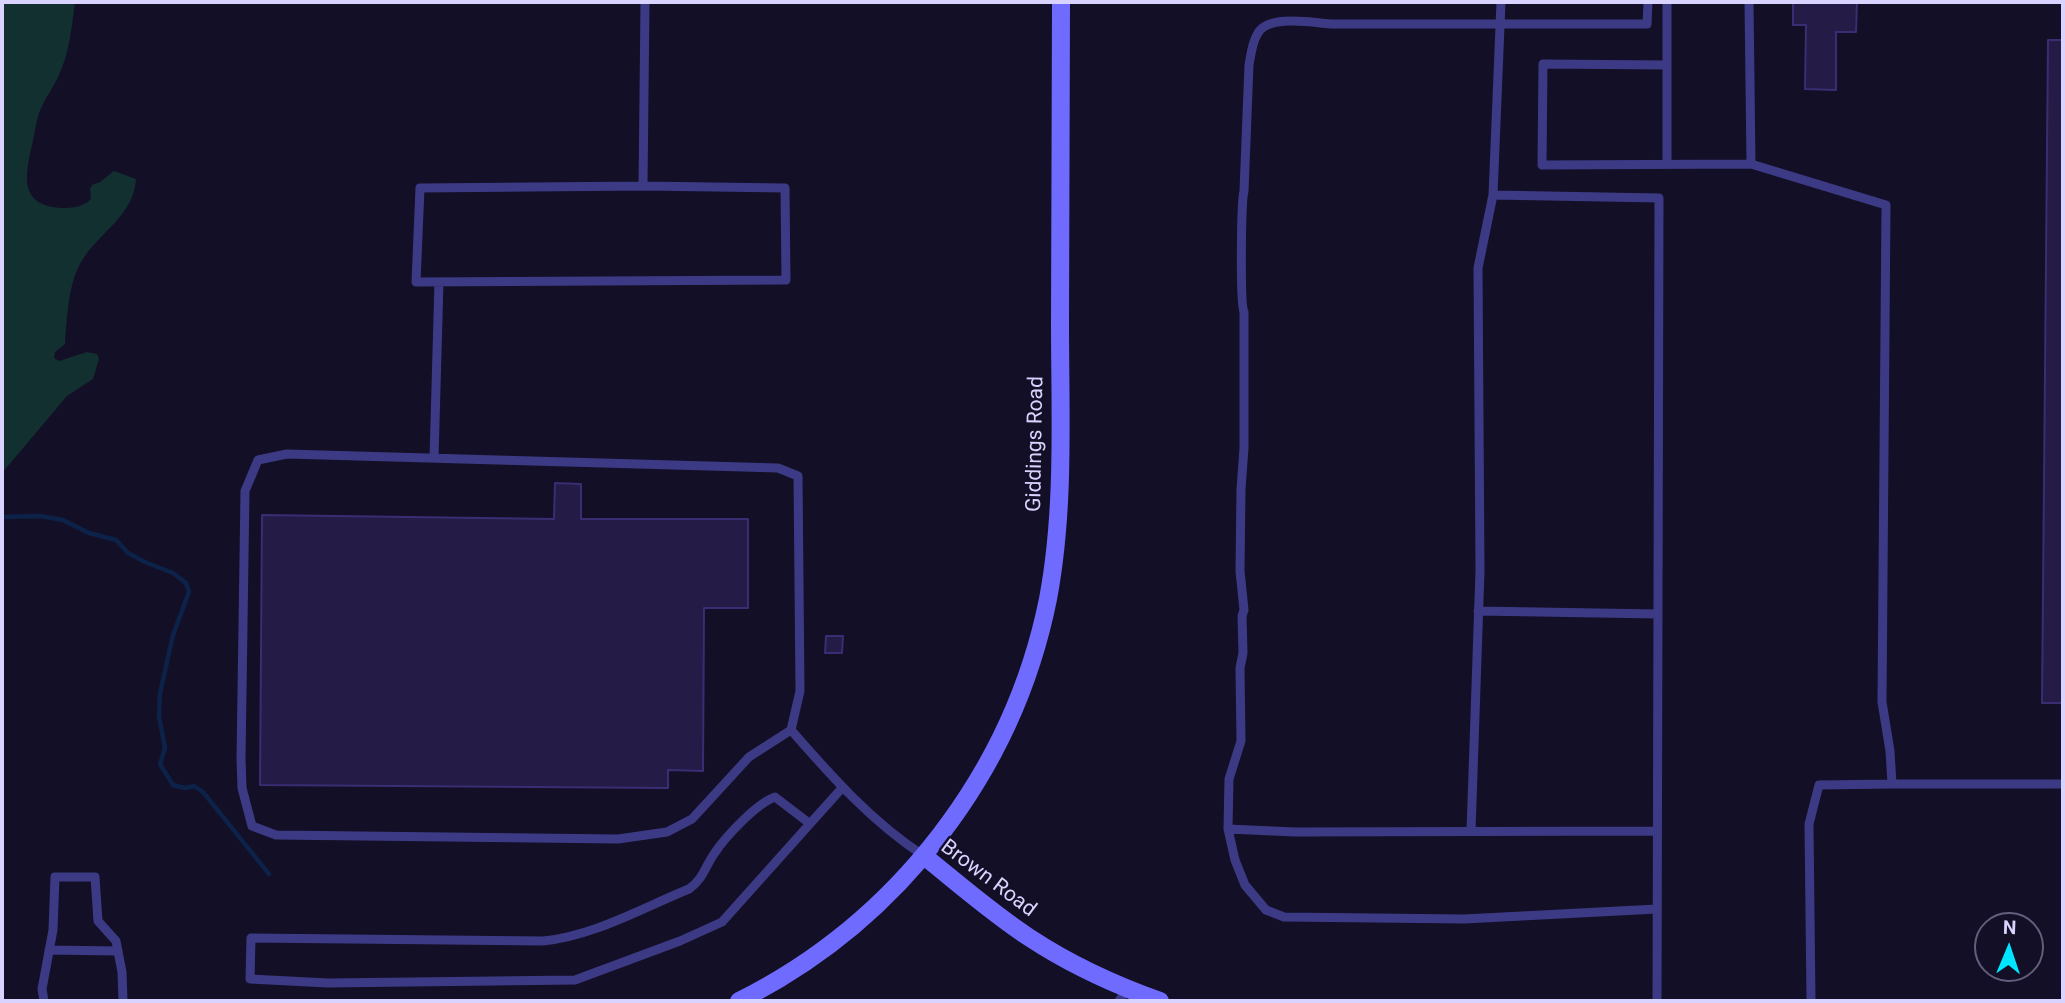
<!DOCTYPE html>
<style>
body{margin:0}
#map{position:relative;width:2065px;height:1003px;overflow:hidden;background:#130f26;font-family:Roboto,sans-serif}
canvas{display:block}
.frame{position:absolute;inset:0;border:4px solid #d9d4ff;pointer-events:none}
.north{position:absolute;left:1974px;top:912px;width:70px;height:70px;box-sizing:border-box;background:#130f26;border:2px solid #625e7d;border-radius:50%;rotate:2deg;font-size:19px;font-weight:700;line-height:28px;text-align:center;color:#d9d4ff}
.north::after{content:'';display:block;margin:auto;width:24px;height:32px;background:#00e5ff;clip-path:polygon(50% 0,100% 100%,50% 72%,0 100%)}
</style>
<div id="map">
<canvas width="2065" height="1003"></canvas>
<div class="frame"></div>
<div class="north">N</div>
</div>
<script>
const g = document.querySelector('canvas').getContext('2d');
g.lineJoin = 'round';
function fillPath(path, color) { g.fillStyle = color; g.fill(path, 'evenodd'); }
function strokePath(path, color, width, dash) { g.strokeStyle = color; g.lineWidth = width; g.lineCap = dash ? 'butt' : 'round'; g.setLineDash(dash || []); g.stroke(path); }
function label(font, color, halo, rows, align = 'center') {
  g.font = font + ' Roboto,sans-serif'; g.lineWidth = 5; g.setLineDash([]); g.textBaseline = 'middle'; g.strokeStyle = halo; g.fillStyle = color; for (const [text, x, y, turn = 0] of rows) {
    g.save(); g.translate(x, y); g.rotate((+turn || 0) * Math.PI / 180); g.textAlign = isNaN(turn) ? turn : align; if (halo) g.strokeText(text, 0, 0); g.fillText(text, 0, 0); g.restore();
  }
}
fillPath(new Path2D(`
 M 2,2 L 75,2 C 72,24 70,49 61,70 C 56,84 47,95 41,108 C 36,120 35,133 32,145 C 25,176 19,206 62,208 C 72,208 84,207 91,199 L 90,189 L 92,185 L 100,182 L 114,171 L 136,179 C 134,215 100,232 83,259 C 68,281 67,319 65,344 L 55,352 L 54,358 L 59,361 L 87,352 L 97,354 L 99,359 L 93,379 L 67,396 L 2,473 Z`), '#12302f');
strokePath(new Path2D(`
 M 2,517 L 40,516 L 63,520 L 89,533 L 116,540 L 128,553 L 145,562 L 173,573 L 186,583 L 189,592 L 173,635 L 160,693 L 159,716 L 165,748 L 160,764 L 173,785 L 185,788 L 194,786 L 203,792 L 269,874`), '#0c2248', 4.5);
const building = new Path2D(`
 M 1793,2 L 1857,2 L 1856,32 L 1836,32 L 1836,90 L 1805,89 L 1806,25 L 1793,25 Z
 M 2048,40 L 2063,40 L 2063,703 L 2042,703 Z
 M 555,483 L 581,484 L 581,519 L 748,519 L 748,608 L 704,608 L 703,771 L 668,770 L 668,788 L 260,785 L 262,515 L 554,519 Z
 M 826,636 L 843,636 L 842,653 L 825,653 Z`);
fillPath(building, '#241b47');
strokePath(building, '#3b2d73', 2);
strokePath(new Path2D(`
 M 1648,2 L 1647,24 L 1333,24 C 1314,23 1269,14 1258,33 C 1252,42 1251,54 1249,65 L 1244,191 C 1241,202 1240,305 1244,312 L 1244,448 L 1241,489 L 1240,571 L 1244,610 L 1242,616 L 1243,653 L 1240,668 L 1241,741 L 1229,779 L 1228,829 L 1235,860 L 1245,885 L 1266,910 L 1284,917 L 1464,919 L 1657,909
 M 1667,2 L 1667,65 L 1543,64 L 1542,165 L 1751,164 L 1886,205 L 1882,702 L 1890,751 L 1892,784 L 2063,784
 M 1749,2 L 1751,164
 M 1667,164 L 1667,65
 M 643,186 L 785,188 L 786,280 L 416,282 L 420,188 Z
 M 643,186 L 645,2
 M 1493,195 L 1659,198 L 1657,1001
 M 434,458 L 439,282
 M 1478,611 L 1658,614
 M 791,730 L 749,757 L 692,819 L 667,832 L 618,839 L 276,835 L 252,826 L 242,788 L 241,759 L 245,491 L 258,460 L 287,454 L 778,468 L 798,476 L 800,691 L 791,730 C 832,777 872,822 924,856
 M 809,823 L 775,797 C 757,803 725,837 714,854 C 705,867 703,879 689,889 C 642,908 594,936 543,941 L 251,938 L 250,979 L 328,983 L 575,980 L 680,941 L 722,922 L 842,788
 M 1228,829 L 1295,832 L 1657,831
 M 1471,831 L 1480,571 L 1478,268 L 1493,195 L 1501,2
 M 49,950 L 117,951
 M 44,1001 L 42,989 L 53,930 L 55,877 L 95,877 L 98,921 L 116,941 L 122,972 L 123,1001
 M 1119,1001 L 1127,989
 M 1811,1001 L 1809,824 L 1819,785 L 1892,784`), '#3d3a85', 9);
strokePath(new Path2D(`
 M 924,856 C 959,884 993,914 1030,938 C 1071,965 1115,985 1160,1001
 M 739,1001 C 897,922 1013,773 1048,599 C 1065,509 1060,415 1060,323 C 1060,216 1060,109 1061,2`), '#6f6bff', 18);
label('21px', '#d9d4ff', '#130f26', [
 ["Giddings Road",1036,444,-89],
 ["Brown Road",988,879,37]
]);
</script>
